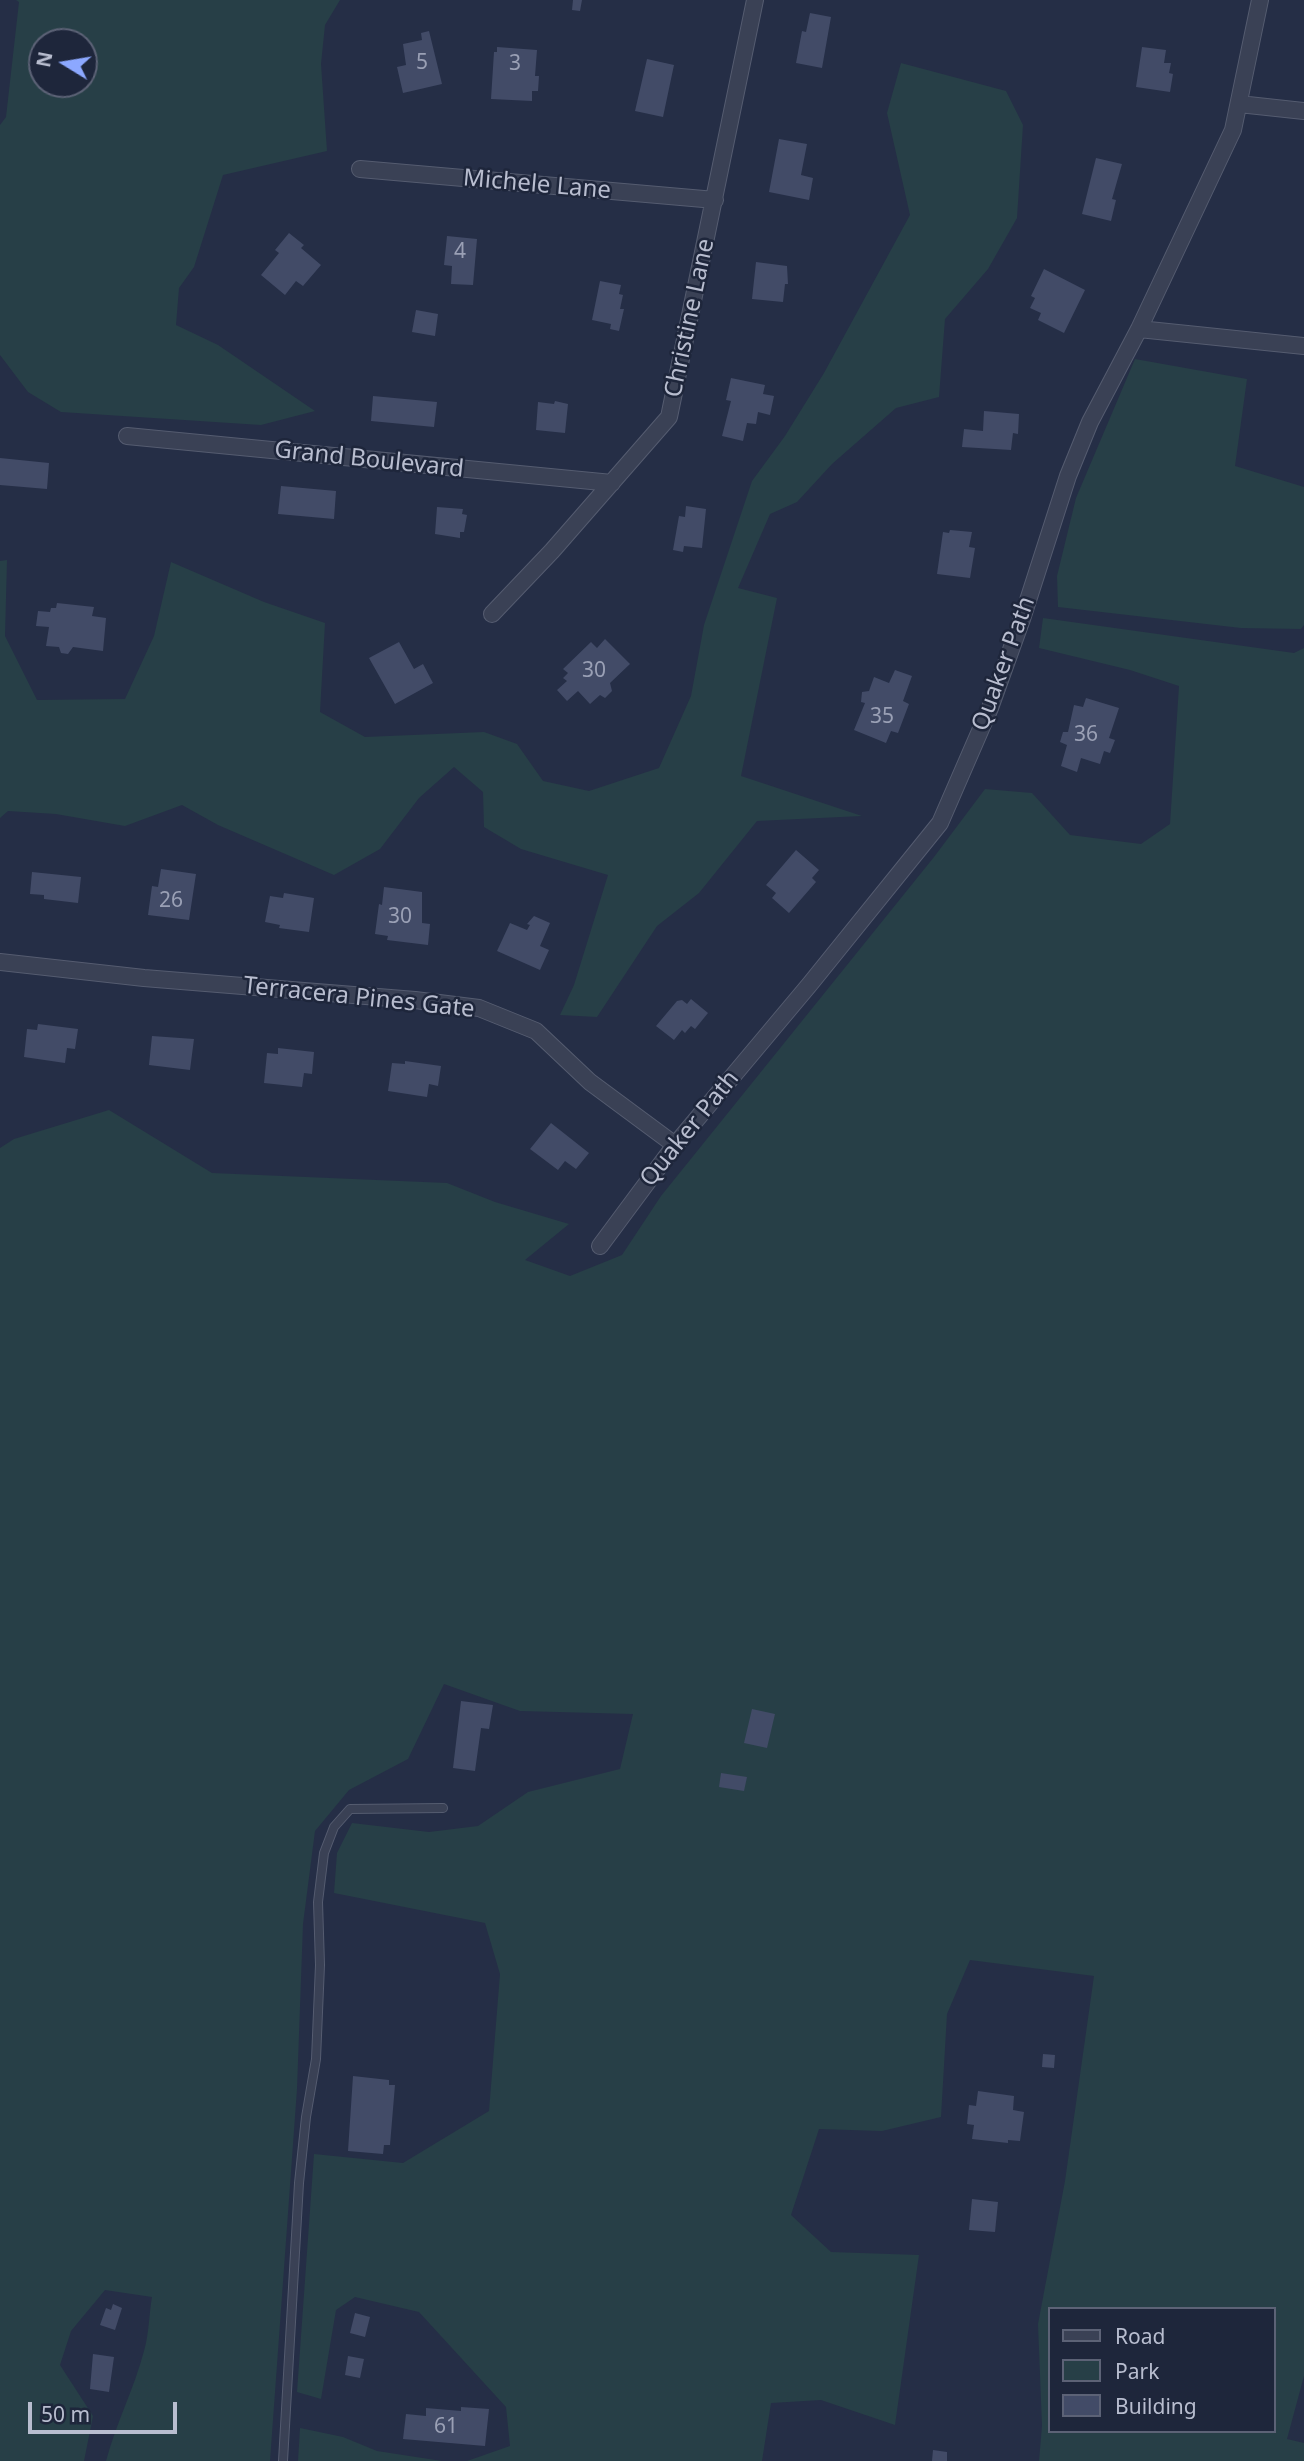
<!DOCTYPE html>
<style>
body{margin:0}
#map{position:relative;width:1304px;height:2461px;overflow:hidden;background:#252e46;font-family:"Noto Sans",sans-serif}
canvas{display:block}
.legend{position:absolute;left:1048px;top:2307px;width:228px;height:126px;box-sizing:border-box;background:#1e263b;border:2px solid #5c6276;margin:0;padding:9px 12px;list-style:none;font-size:21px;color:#b8bdcf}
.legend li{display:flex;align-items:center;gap:14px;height:35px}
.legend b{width:35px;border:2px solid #5c6276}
.north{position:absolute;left:28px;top:28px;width:70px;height:70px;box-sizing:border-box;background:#1e263b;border:2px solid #5c6276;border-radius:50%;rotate:281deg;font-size:19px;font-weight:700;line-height:28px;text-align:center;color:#b8bdcf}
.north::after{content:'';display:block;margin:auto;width:24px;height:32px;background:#8ca8ff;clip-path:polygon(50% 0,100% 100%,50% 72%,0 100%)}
.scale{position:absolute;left:28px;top:2402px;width:149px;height:32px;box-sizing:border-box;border:4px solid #b8bdcf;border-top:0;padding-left:9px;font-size:21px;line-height:24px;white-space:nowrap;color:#b8bdcf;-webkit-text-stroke:5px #1e263b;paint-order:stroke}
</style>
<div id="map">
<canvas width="1304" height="2461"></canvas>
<ul class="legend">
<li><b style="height:9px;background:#3a4155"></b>Road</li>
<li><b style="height:19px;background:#273f47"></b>Park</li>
<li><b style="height:19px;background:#424b67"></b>Building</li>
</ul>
<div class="north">N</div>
<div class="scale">50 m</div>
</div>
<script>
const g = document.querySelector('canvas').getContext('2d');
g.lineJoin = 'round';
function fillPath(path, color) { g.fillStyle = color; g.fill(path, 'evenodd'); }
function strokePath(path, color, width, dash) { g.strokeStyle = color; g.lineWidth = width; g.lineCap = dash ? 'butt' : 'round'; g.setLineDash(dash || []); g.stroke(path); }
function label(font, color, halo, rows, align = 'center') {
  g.font = font + ' "Noto Sans",sans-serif'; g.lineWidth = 5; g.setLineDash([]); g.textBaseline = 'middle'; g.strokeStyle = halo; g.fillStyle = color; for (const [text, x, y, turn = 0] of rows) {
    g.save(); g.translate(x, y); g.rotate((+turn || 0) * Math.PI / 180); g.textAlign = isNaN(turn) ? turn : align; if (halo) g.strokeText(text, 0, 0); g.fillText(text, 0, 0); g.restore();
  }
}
fillPath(new Path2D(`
 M 16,0 L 340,0 L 325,25 L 321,64 L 327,151 L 223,175 L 194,267 L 179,288 L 176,325 L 218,345 L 315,411 L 261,425 L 61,412 L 28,392 L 0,355 L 0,125 L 6,117 L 19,2 ZM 84,42 L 84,84 L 42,84 L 42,42 Z
 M 901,63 L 1006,91 L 1023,125 L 1017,218 L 988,269 L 945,319 L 939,397 L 896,408 L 832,464 L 797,502 L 770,514 L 738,588 L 777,598 L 741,776 L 862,816 L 757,821 L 699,893 L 657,926 L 597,1017 L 560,1015 L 574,985 L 608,875 L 521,849 L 484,827 L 483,792 L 454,767 L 419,798 L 380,849 L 334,875 L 218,825 L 182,805 L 125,826 L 56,814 L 8,811 L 0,818 L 0,561 L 7,560 L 5,636 L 37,700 L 125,699 L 154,636 L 171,562 L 264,602 L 325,623 L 320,712 L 365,737 L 484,732 L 517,744 L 543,781 L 589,791 L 659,768 L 691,696 L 704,625 L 752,481 L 785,436 L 824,373 L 910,215 L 887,113 Z
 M 1135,359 L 1247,379 L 1235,466 L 1304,487 L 1304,625 L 1301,629 L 1241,628 L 1058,607 L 1057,576 L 1076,498 Z
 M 1043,618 L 1294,653 L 1304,648 L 1304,2376 L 1287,2439 L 1304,2443 L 1304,2461 L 1039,2461 L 1042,2426 L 1038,2324 L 1065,2181 L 1094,1976 L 970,1960 L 947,2014 L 941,2117 L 882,2131 L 819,2129 L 791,2215 L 831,2252 L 919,2255 L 895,2425 L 821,2400 L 771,2403 L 762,2461 L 467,2461 L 510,2446 L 506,2407 L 419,2312 L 355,2297 L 336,2310 L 321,2399 L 297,2392 L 314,2154 L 403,2163 L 489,2111 L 500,1974 L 485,1923 L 334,1893 L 337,1853 L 352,1823 L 429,1832 L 478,1826 L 528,1792 L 620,1769 L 633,1714 L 520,1711 L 444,1684 L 408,1759 L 349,1790 L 315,1831 L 303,1924 L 297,2089 L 270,2461 L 106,2461 C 116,2423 134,2389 144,2351 C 149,2334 149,2314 152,2297 L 105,2290 L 71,2331 L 60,2365 L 93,2416 L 84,2461 L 0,2461 L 0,1148 L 14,1139 L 109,1110 L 212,1173 L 447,1183 L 495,1202 L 569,1224 L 525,1260 L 570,1276 L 622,1255 L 661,1196 L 934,857 L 985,789 L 1032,793 L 1070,835 L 1141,844 L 1170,824 L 1179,686 L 1130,670 L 1039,648 ZM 1050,2309 L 1274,2309 L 1274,2431 L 1050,2431 Z
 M 300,2428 L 343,2437 L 377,2451 L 442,2461 L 298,2461 Z`), '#273f47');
fillPath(new Path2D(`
 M 573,0 L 582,0 L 580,11 L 572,10 Z
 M 810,13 L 831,17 L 822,68 L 796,63 L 802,31 L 806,32 Z
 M 429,31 L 442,84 L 403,93 L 397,67 L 406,65 L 403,44 L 422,40 L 421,33 Z
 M 497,47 L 537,50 L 535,76 L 539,76 L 538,91 L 532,91 L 532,101 L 491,99 L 494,52 L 497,52 Z
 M 1142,47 L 1166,50 L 1164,63 L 1171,63 L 1169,73 L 1173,74 L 1170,92 L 1136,87 Z
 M 647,59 L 674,65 L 663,117 L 635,111 Z
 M 779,139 L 807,144 L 801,175 L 813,178 L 809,200 L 769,192 Z
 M 1096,158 L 1122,164 L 1112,199 L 1116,200 L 1111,221 L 1082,214 Z
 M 289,233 L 304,245 L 301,248 L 321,265 L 303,286 L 296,281 L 285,295 L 261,275 L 279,253 L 275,250 Z
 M 447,236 L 477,239 L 473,285 L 451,284 L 452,266 L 444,265 Z
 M 756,262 L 787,266 L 788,284 L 785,284 L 783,302 L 752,299 Z
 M 1044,269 L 1085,290 L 1064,333 L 1038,320 L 1041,313 L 1030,308 L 1035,298 L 1031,296 Z
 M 600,281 L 621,285 L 619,294 L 623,295 L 620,309 L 624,309 L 619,331 L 610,329 L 611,324 L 592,320 Z
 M 416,310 L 438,314 L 435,336 L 412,332 Z
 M 731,378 L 765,385 L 763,394 L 774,396 L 770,415 L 758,412 L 756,424 L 747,423 L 743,441 L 722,436 L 731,401 L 726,400 Z
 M 373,396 L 437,402 L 434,427 L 371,421 Z
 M 555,401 L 568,404 L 565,433 L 536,430 L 538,402 L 554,404 Z
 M 984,411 L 1019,414 L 1018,434 L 1013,433 L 1011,450 L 962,447 L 964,429 L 983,431 Z
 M 0,458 L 49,463 L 47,489 L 0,485 Z
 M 281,486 L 336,491 L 334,519 L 278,514 Z
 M 686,506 L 706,509 L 702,548 L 684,546 L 683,552 L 673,550 L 679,516 L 685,517 Z
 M 437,507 L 463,509 L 462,514 L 467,515 L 464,532 L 460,532 L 460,538 L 435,534 Z
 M 950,530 L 972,532 L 969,547 L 975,548 L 970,578 L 937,574 L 943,532 L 949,533 Z
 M 57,603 L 94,607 L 92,616 L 106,618 L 103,651 L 73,647 L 68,654 L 61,653 L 59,647 L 46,646 L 49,627 L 36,626 L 38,611 L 50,612 L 51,608 L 56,608 Z
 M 605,639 L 630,664 L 610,683 L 612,691 L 605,698 L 600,695 L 590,704 L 578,691 L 567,701 L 557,690 L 567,681 L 563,678 L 568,673 L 563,669 L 591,642 L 597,648 Z
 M 399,642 L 414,669 L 423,664 L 433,683 L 395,704 L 369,658 Z
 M 895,670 L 912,676 L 903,701 L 909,704 L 898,733 L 891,731 L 886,743 L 854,730 L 865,703 L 861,702 L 862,692 L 869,691 L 874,677 L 889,683 Z
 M 1086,698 L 1119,708 L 1109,738 L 1115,740 L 1110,753 L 1104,751 L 1100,764 L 1081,758 L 1077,772 L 1061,766 L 1067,745 L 1060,742 L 1063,732 L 1068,732 L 1074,705 L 1083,707 Z
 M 796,850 L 819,870 L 812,878 L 816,882 L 789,913 L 772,898 L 776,893 L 766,885 Z
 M 161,869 L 196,874 L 189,920 L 148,915 L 152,886 L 158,887 Z
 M 32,872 L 81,877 L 78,903 L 44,899 L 44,895 L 30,894 Z
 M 384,887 L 422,892 L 422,923 L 430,924 L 428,945 L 387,940 L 388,936 L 375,934 L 379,904 L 382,905 Z
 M 284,893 L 314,898 L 309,932 L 279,928 L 280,925 L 265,922 L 270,896 L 283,898 Z
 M 534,916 L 550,923 L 540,946 L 549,950 L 540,970 L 497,951 L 510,923 L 527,930 L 530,925 L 527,924 Z
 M 691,999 L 708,1013 L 695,1029 L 691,1026 L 685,1033 L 682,1030 L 674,1040 L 656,1026 L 677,1001 L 682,1000 L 687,1004 Z
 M 38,1024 L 78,1029 L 75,1049 L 67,1048 L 65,1063 L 24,1057 L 27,1029 L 37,1030 Z
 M 152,1036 L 194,1039 L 190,1070 L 149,1065 Z
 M 278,1048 L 314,1052 L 312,1074 L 304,1073 L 302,1087 L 264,1083 L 267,1053 L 278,1054 Z
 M 405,1061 L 441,1066 L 438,1086 L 429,1084 L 427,1097 L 388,1091 L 392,1063 L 405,1064 Z
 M 551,1123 L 589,1153 L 576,1169 L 565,1161 L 558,1170 L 530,1149 Z
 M 461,1701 L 493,1705 L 489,1729 L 481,1728 L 475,1771 L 453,1768 Z
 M 752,1709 L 775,1714 L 767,1748 L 744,1743 Z
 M 721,1773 L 747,1777 L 744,1791 L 719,1787 Z
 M 1043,2054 L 1055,2055 L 1054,2068 L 1042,2067 Z
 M 353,2076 L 389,2080 L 389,2085 L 395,2085 L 390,2145 L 384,2145 L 383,2154 L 348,2151 Z
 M 978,2091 L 1014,2096 L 1013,2110 L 1024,2112 L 1020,2141 L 1008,2140 L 1008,2143 L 972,2139 L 974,2125 L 967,2124 L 969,2105 L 976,2106 Z
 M 972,2199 L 998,2202 L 995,2232 L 969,2230 Z
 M 113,2304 L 122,2308 L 115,2330 L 100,2325 L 106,2308 L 111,2310 Z
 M 355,2313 L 370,2317 L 365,2337 L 350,2333 Z
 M 93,2354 L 114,2357 L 109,2392 L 90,2389 Z
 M 348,2356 L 364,2359 L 360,2378 L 345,2375 Z
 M 461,2407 L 489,2409 L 485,2446 L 403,2439 L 406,2414 L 426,2416 L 426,2408 L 461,2411 Z
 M 933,2450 L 947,2452 L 947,2461 L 932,2461 Z`), '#424b67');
const lane = new Path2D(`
 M 283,2461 L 299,2183 L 306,2117 L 316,2059 L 320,1965 L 318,1902 L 324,1853 L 334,1827 L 350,1809 L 443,1808`);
const street = new Path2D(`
 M 1239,104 L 1304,111
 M 360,169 L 715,200
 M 1139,329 L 1304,346
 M 127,436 L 612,483
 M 492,614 L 552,551 L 669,417 L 755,0
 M 0,962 L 144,978 L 415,1000 L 479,1008 L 536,1031 L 590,1082 L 675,1145
 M 600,1246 L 675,1145 L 810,984 L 940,823 L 990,708 L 1022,619 L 1068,476 L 1090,422 L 1139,329 L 1233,130 L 1260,0`);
strokePath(lane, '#555c70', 10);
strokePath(street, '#555c70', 18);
strokePath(lane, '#3a4155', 8);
strokePath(street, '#3a4155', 16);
label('21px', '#9aa0b5', null, [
 ["5",422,63],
 ["3",515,64],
 ["4",460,252],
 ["30",594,671],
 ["35",882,717],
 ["36",1086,735],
 ["26",171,901],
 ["30",400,917],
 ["61",446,2427]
]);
label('24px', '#b8bdcf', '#1e263b', [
 ["Michele Lane",537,185,5],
 ["Christine Lane",690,318,-78],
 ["Grand Boulevard",369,460,6],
 ["Quaker Path",1004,664,-70],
 ["Terracera Pines Gate",359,998,6],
 ["Quaker Path",690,1129,-51]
]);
</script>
